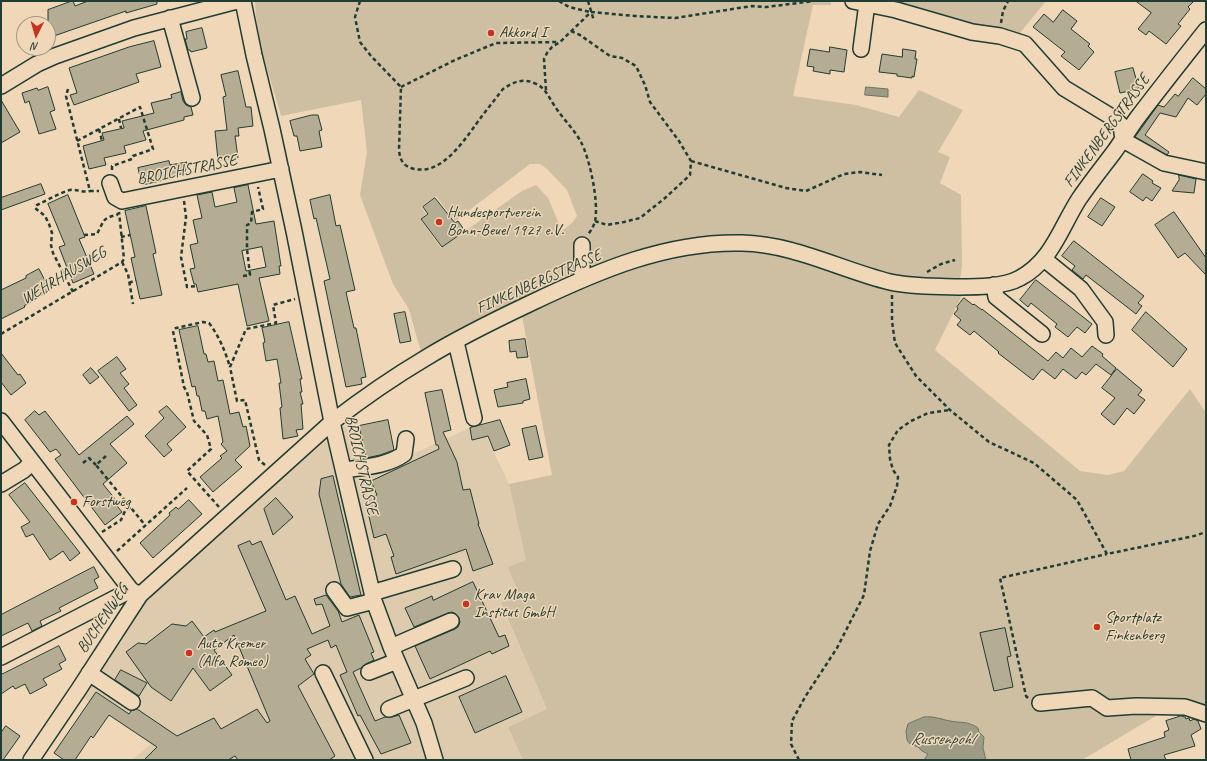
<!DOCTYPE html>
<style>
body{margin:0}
#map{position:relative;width:1207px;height:761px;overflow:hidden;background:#f0d7b8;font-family:Caveat,sans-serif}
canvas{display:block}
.frame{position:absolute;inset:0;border:2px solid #1f3d34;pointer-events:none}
.north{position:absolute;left:16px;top:16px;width:40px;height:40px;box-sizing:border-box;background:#f0d7b8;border:1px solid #9c9983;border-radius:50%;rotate:185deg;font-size:11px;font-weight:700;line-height:16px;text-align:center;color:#1f3d34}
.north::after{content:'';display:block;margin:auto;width:14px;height:18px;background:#c8321e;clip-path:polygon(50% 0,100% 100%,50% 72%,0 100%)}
</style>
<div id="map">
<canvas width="1207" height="761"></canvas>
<div class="frame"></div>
<div class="north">N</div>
</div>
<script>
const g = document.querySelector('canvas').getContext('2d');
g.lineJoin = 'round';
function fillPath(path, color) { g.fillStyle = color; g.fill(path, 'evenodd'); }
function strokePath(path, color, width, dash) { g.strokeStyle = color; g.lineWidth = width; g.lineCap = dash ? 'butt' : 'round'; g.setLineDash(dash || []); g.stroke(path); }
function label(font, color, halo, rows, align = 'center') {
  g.font = font + ' Caveat,sans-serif'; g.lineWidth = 3; g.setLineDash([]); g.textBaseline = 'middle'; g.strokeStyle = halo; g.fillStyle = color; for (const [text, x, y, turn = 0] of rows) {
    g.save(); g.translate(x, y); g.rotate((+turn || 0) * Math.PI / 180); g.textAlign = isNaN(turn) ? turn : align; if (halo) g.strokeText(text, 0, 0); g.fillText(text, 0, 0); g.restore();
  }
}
fillPath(new Path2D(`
 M 348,423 L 361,478 L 469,428 L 484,424 L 486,436 L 509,484 L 526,560 L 520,596 L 501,604 L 547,709 L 508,727 L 523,760 L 132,760 L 151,744 L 84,698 L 147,601 L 260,496 Z`), '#decaad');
fillPath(new Path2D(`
 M 255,1 L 831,1 L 831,5 L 813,5 L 793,96 L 856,105 L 899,117 L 919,90 L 963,110 L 938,152 L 950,157 L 940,183 L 961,195 L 962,266 L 960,280 L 963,293 L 935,350 L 1080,471 L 1108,475 L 1124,471 L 1190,389 L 1206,413 L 1206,719 L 1195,714 L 1159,714 L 1082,760 L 986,760 L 983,748 L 984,737 L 979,732 L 978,728 L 971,723 L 949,721 L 935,717 L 918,719 L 908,724 L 914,746 C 919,747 923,751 928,754 L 924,760 L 523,760 L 508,727 L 547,709 L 501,603 L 520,596 L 508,567 L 526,560 L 509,484 L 552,475 L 522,316 L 568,294 L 421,352 L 409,309 L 393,284 L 360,195 L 367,152 L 361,100 L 281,116 C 271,79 256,40 255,1 ZM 530,164 L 540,164 L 547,169 L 567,190 L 577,216 L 572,223 L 562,231 L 548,198 L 536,185 L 522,191 L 441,248 L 420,219 L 426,214 L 421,207 L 436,196 L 455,221 Z
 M 876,1 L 1046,1 L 1020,33 L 962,26 Z`), '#cebea2');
const water = new Path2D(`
 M 866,87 L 888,89 L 888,97 L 865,95 Z
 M 924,717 C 934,716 940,719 950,721 C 961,723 969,721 978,728 L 979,732 L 984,737 L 983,748 L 986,760 L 924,760 L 928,754 L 922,751 L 918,747 L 910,744 L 907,740 L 906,731 L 908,724 Z`);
fillPath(water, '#9d9b83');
strokePath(water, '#6b7563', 1);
const building = new Path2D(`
 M 73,1 L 75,6 L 88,1 L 157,1 L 157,4 L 126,13 L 126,11 L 48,38 L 48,10 Z
 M 1136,1 L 1194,1 L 1188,7 L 1190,9 L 1178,24 L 1181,26 L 1166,44 L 1149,31 L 1146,35 L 1138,29 L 1151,13 Z
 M 1063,10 L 1077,21 L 1071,29 L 1090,44 L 1088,46 L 1094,52 L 1079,70 L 1061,56 L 1065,52 L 1033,27 L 1044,14 L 1053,22 Z
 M 202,28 L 207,48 L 191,52 L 190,50 L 188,50 L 185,39 L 187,39 L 186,32 Z
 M 154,41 L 161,67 L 136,74 L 139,82 L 74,105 L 70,95 L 77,93 L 69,68 L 129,47 Z
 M 830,47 L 847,50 L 844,72 L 830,70 L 830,74 L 813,71 L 814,67 L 807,66 L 810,49 L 829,52 Z
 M 903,49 L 916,51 L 915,59 L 917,59 L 914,77 L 912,76 L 912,78 L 897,76 L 897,74 L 879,72 L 882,54 L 902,57 Z
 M 1133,68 L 1139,89 L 1120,93 L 1115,72 Z
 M 238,71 L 246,107 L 251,107 L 253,126 L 238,128 L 239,136 L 235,136 L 238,158 L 218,160 L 215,131 L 227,130 L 223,97 L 226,96 L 221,75 Z
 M 1193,78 L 1206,89 L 1206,94 L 1197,105 L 1188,98 L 1176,117 L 1160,113 L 1145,135 L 1169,152 L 1167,155 L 1135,137 L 1158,105 L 1164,107 L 1175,94 L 1178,96 Z
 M 48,87 L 55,110 L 50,112 L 56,129 L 39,134 L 29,101 L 25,103 L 22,93 L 37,88 L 38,90 Z
 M 181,92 L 183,101 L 186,105 L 191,107 L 193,115 L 184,117 L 184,120 L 143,131 L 146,140 L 124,146 L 126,153 L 104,158 L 106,165 L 89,169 L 83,146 L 104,140 L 102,133 L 124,128 L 122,121 L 154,113 L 151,103 L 172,98 L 171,95 Z
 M 1,100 L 20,132 L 1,143 Z
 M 312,115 L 318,115 L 322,130 L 319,131 L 322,147 L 300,151 L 297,136 L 294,136 L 290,121 Z
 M 169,161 L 170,165 L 187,162 L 185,173 L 173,176 L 173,178 L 142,185 L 138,168 Z
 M 1143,174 L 1153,181 L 1152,183 L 1161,188 L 1152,201 L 1146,197 L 1143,201 L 1130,192 Z
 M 1179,175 L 1196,179 L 1194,193 L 1172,191 L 1179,180 Z
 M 41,184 L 45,194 L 1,210 L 1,198 Z
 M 248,185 L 256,224 L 274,221 L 281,266 L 279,266 L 280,274 L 259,278 L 269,321 L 247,326 L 238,284 L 198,292 L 196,284 L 194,284 L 190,269 L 195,268 L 190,245 L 198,243 L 193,220 L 202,218 L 197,195 L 212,192 L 215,207 L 237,202 L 234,188 ZM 262,247 L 266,267 L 246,271 L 242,251 Z
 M 68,195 L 85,237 L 79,239 L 94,274 L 73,283 L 59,247 L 65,245 L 48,204 Z
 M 330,195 L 336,226 L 340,225 L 355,290 L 346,292 L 354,328 L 356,328 L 366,377 L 361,378 L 362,384 L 346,387 L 324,281 L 330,279 L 316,218 L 314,219 L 310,200 Z
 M 435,198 L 455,223 L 458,221 L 465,231 L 442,247 L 421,219 L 428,214 L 423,207 Z
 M 1101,198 L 1115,207 L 1102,226 L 1088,217 Z
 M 146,206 L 156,253 L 153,254 L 162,295 L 140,299 L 131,258 L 135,257 L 125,211 Z
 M 1174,212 L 1206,258 L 1206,275 L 1185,253 L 1178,258 L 1155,225 Z
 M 1074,241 L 1144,296 L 1138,303 L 1142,306 L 1136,314 L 1086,275 L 1083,279 L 1072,270 L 1075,266 L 1062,256 Z
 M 39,269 L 50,290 L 24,306 L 25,307 L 1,319 L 1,290 L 26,278 L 26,276 Z
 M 1036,280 L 1092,324 L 1085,333 L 1077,327 L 1068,337 L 1055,327 L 1057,324 L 1031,303 L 1028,307 L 1020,300 Z
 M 964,298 L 973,305 L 974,304 L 982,310 L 982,309 L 1048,361 L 1056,352 L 1063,358 L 1071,348 L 1082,357 L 1092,346 L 1103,354 L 1102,356 L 1116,368 L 1111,375 L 1096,364 L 1086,375 L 1082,372 L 1076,379 L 1063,369 L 1055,379 L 1042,369 L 1033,380 L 998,353 L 999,352 L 974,331 L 970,335 L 957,325 L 961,320 L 954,314 L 958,309 L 957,307 Z
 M 405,312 L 411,341 L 400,343 L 394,314 Z
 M 1146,312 L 1187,349 L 1173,367 L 1132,330 Z
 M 289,322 L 302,379 L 300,379 L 302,392 L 300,392 L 303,404 L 301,404 L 303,429 L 296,430 L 298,436 L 283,439 L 280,408 L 282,407 L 279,383 L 281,383 L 277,359 L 266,361 L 263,343 L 265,342 L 262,328 Z
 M 198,326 L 204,354 L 206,354 L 208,362 L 214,361 L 218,381 L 223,380 L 230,414 L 239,412 L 243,427 L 246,426 L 250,446 L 235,460 L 242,467 L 213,492 L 200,477 L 222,458 L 220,456 L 227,451 L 221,444 L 223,442 L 218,416 L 207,419 L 205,411 L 202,411 L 199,396 L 197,396 L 195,386 L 192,387 L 179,330 Z
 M 525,339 L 528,357 L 517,358 L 516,351 L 510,352 L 509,341 Z
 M 1,353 L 18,375 L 20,374 L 26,383 L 11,395 L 1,382 Z
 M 117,357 L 126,369 L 120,373 L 129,384 L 124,388 L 137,405 L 129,411 L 98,371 Z
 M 91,368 L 99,377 L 90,384 L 83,375 Z
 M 1117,369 L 1142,390 L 1138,395 L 1145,400 L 1134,414 L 1127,408 L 1114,425 L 1101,414 L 1115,398 L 1102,388 Z
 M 526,379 L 530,399 L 523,401 L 523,403 L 498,407 L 494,390 L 508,387 L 507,383 Z
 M 442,390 L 451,430 L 443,432 L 457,462 L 463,490 L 470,489 L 479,524 L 478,524 L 493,564 L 473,571 L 466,549 L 396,574 L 391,557 L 394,556 L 386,534 L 374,538 L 365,499 L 377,495 L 371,481 L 439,449 L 438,445 L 436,445 L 425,393 Z
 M 167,406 L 186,427 L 167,444 L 172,450 L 164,457 L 145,436 L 164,418 L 159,412 Z
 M 35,411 L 39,415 L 45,411 L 79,455 L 127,416 L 134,424 L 110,444 L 127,463 L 103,484 L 115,499 L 113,501 L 122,512 L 105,525 L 55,459 L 61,455 L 56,449 L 50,452 L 25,420 Z
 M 388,420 L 394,450 L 380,455 L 366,458 L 359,426 Z
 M 500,420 L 510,445 L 494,451 L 488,436 L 472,440 L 470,428 Z
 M 536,426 L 543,457 L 529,460 L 522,429 Z
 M 333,476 L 361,595 L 350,597 L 341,584 L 319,494 L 321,479 Z
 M 25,483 L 80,553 L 70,561 L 63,551 L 50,560 L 33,534 L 26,537 L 21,527 L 30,522 L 9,495 Z
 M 276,498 L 293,517 L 273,535 L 264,509 Z
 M 189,500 L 202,514 L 153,558 L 140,543 L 170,515 L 169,513 L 176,507 L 178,509 Z
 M 250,541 L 252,545 L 261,541 L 286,600 L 295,596 L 312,634 L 330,626 L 322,604 L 316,605 L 314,599 L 326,595 L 338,611 L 342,622 L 359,615 L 374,652 L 371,653 L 374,660 L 366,664 L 361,668 L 353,672 L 375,721 L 385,717 L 392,717 L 399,715 L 411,743 L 381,754 L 360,715 L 358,716 L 340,675 L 347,672 L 336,645 L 331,648 L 328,640 L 307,649 L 311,655 L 305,659 L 314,674 L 298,686 L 335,756 L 329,760 L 238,760 L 235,756 L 228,760 L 144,760 L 157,747 L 109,715 L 93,738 L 91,736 L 75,760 L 64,760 L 54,753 L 96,692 L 129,714 L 131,711 L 137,709 L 177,736 L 214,718 L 221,729 L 257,709 L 267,723 L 270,721 L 234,635 L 214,650 L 232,675 L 210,691 L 193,668 L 171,701 L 151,687 L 126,652 L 138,643 L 146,644 L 172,624 L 186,626 L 192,621 L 204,637 L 214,630 L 215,632 L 266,611 L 238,546 Z
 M 94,567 L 99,577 L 94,580 L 98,588 L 59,608 L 61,611 L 40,621 L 42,626 L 32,631 L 28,623 L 1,636 L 1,615 Z
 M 473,582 L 499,637 L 505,635 L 509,646 L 492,654 L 490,651 L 430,679 L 415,646 L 455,629 L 458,627 L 460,622 L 459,618 L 456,614 L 452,612 L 448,613 L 414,627 L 405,608 L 432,596 L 433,600 Z
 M 1005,628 L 1011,656 L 1007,657 L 1013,687 L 994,691 L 980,633 Z
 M 59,646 L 66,660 L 59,664 L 62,669 L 43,679 L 47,685 L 30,694 L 25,684 L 15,689 L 13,686 L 1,694 L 1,675 Z
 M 121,670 L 147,683 L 139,696 L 115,680 Z
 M 506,676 L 522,712 L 475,733 L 459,697 Z
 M 1181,716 L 1185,717 L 1186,719 L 1189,718 L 1190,721 L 1194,719 L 1198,721 L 1201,729 L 1191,735 L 1195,746 L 1164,755 L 1166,760 L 1131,760 L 1128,749 L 1165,737 L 1164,732 L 1169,730 L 1166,721 Z
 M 6,726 L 20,736 L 3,760 L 1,760 L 1,733 Z`);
fillPath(building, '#b5ac94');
strokePath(building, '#1f3d34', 1);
const minor = new Path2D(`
 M 243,1 L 254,55 L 272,129 L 294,231 L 332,422 L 374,601 L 391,647 L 424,723 L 435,760
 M 853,1 L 896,10 L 972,32 L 1000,36 L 1025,44 L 1064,88 L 1115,119 L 1121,125 L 1123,140
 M 170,18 L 192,98
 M 861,49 L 867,3
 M 1,86 L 37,64 L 55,56 L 134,28 L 237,1
 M 1123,140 L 1164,163 L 1206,172
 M 110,183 L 115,197 L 122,201 L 281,169
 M 1044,259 L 1081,289 L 1105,322 L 1106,335
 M 582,279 L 582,245
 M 994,285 L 996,297 L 1042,334
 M 456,342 L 474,418
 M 1,421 L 131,590 L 140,595
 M 344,470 C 364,467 387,466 404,454 L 406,439
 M 1,484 L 24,470 L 32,462
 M 334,590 L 347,608 L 374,601
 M 372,593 L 453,569
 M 391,647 L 451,621
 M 1,657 L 131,590
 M 369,672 L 397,661
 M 89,673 L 132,702
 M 323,673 L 365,760
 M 1040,703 L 1092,698 L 1107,708 L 1136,706 L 1185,707 L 1206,714
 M 389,709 L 466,678
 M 31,760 L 79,689 L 140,595 L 332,422 C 362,399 392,378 424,359 C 458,338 495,320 531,303 C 598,271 667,241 742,243 C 794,244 841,270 890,282 C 912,287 935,286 958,287 C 976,287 1004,287 1020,278 C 1052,261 1061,227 1079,199 C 1090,183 1102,168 1114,152 C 1122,141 1129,129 1138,117 C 1160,88 1183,59 1206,30`);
strokePath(minor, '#1f3d34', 18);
strokePath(new Path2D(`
 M 360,1 L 355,17 L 360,42 L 371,56 L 401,87 L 399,150 C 400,161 404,167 415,169 C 444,175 467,136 482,116 C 489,107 496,98 503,89 C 513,82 523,78 534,83 C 545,87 548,96 554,105 C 562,118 574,129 581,142 C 590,159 599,203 595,221 C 594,226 591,230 588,235
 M 559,1 L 569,7 L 590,12
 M 588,1 L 594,21
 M 1001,23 L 1003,11 L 1008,1
 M 571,31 L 580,35 L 610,56 L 622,58 L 636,66 L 645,85 L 650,102 L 679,141 L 691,161 L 690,175 L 665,198 L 640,218 L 624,222 L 607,225 L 595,221
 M 401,87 L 455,60 L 496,43 L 559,42
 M 68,89 L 66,96 L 90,191 L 99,191
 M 546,90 L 544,59 L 547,53 L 552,47 L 560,42 L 591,12 L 635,16 L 675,18 L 752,6 L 766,7 L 814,1
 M 119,119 L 121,128
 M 99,129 L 102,141
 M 77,141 L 140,107 L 153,149 L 133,156 L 132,159 L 112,166 L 112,170
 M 691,161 L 786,188 L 806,191 L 844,174 L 860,172 L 882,175
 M 184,201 L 186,217 L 181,257 L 187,287 L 197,286
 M 84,235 L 97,234 C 104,221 102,218 117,215 L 118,213
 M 121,237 L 130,235
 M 122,262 L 128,274 L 133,304
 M 927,272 L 941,264 L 955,260
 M 243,276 L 250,275 L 247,249 L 247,225 L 251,223 L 252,212 L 263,209 L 258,187
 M 129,283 L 136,280
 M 73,292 L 53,253 L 51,245 L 52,233 L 49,224 L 45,216 L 35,208 L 37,205 C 48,200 59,193 70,190 C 77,189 83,193 90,191
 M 892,295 L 892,321 L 895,343 L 916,376 L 950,410 L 989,442 L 1034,463 L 1077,500 L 1107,554 L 1194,536 L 1206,532
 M 1,334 L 122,262 L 124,259 L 119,212
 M 106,456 L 96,465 L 145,525
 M 83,463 L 89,458 L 96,465
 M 265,465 L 259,460 L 245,400 L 237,401 L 230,367 L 246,329 L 276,323 L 273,305 L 295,299
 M 219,507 L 187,471 L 211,449 L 207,435 L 194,421 L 187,392 L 184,387 L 173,331 L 176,328 L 203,322 L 209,323 C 219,336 225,351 230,367
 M 102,532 L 121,520 L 125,511 L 131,507
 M 117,551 L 187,488
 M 1028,698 L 1026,696 L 1000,578 L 1107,554
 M 799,760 L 791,744 L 792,721 L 805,697 L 837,648 L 864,595 L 870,551 L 878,524 L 890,506 L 897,486 L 898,477 L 893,470 L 890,459 L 889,445 L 898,430 L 911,421 L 928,413 L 950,410`), '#1f3d34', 2.5, [4, 3]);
strokePath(minor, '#f0d7b8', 15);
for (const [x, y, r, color] of [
 [491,33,4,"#c8321e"],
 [439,222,4,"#c8321e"],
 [74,502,4,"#c8321e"],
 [466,604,4,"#c8321e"],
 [1097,627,4,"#c8321e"],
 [189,653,4,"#c8321e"]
]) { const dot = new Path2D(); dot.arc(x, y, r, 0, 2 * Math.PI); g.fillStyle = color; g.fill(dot); strokePath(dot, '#f0d7b8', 1.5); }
label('16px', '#1f3d34', '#f0d7b8', [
 ["Akkord I",499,33],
 ["Hundesportverein",447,213],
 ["Bonn-Beuel 1927 e.V.",447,231],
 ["Forstweg",82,502],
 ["Krav Maga",474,595],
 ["Institut GmbH",474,613],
 ["Sportplatz",1105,618],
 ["Finkenberg",1105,636],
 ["Auto Kremer",197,644],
 ["(Alfa Romeo)",197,662]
], 'left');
label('16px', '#1f3d34', '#f0d7b8', [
 ["FINKENBERGSTRASSE",1107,131,-54],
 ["BROICHSTRASSE",187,170,-11],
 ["WEHRHAUSWEG",64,276,-31],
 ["FINKENBERGSTRASSE",539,282,-24],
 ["BROICHSTRASSE",361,465,77],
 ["BUCHENWEG",103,619,-56]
]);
label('italic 17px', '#324b40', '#f0d7b8', [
 ["Russenpohl",942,740]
]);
</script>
